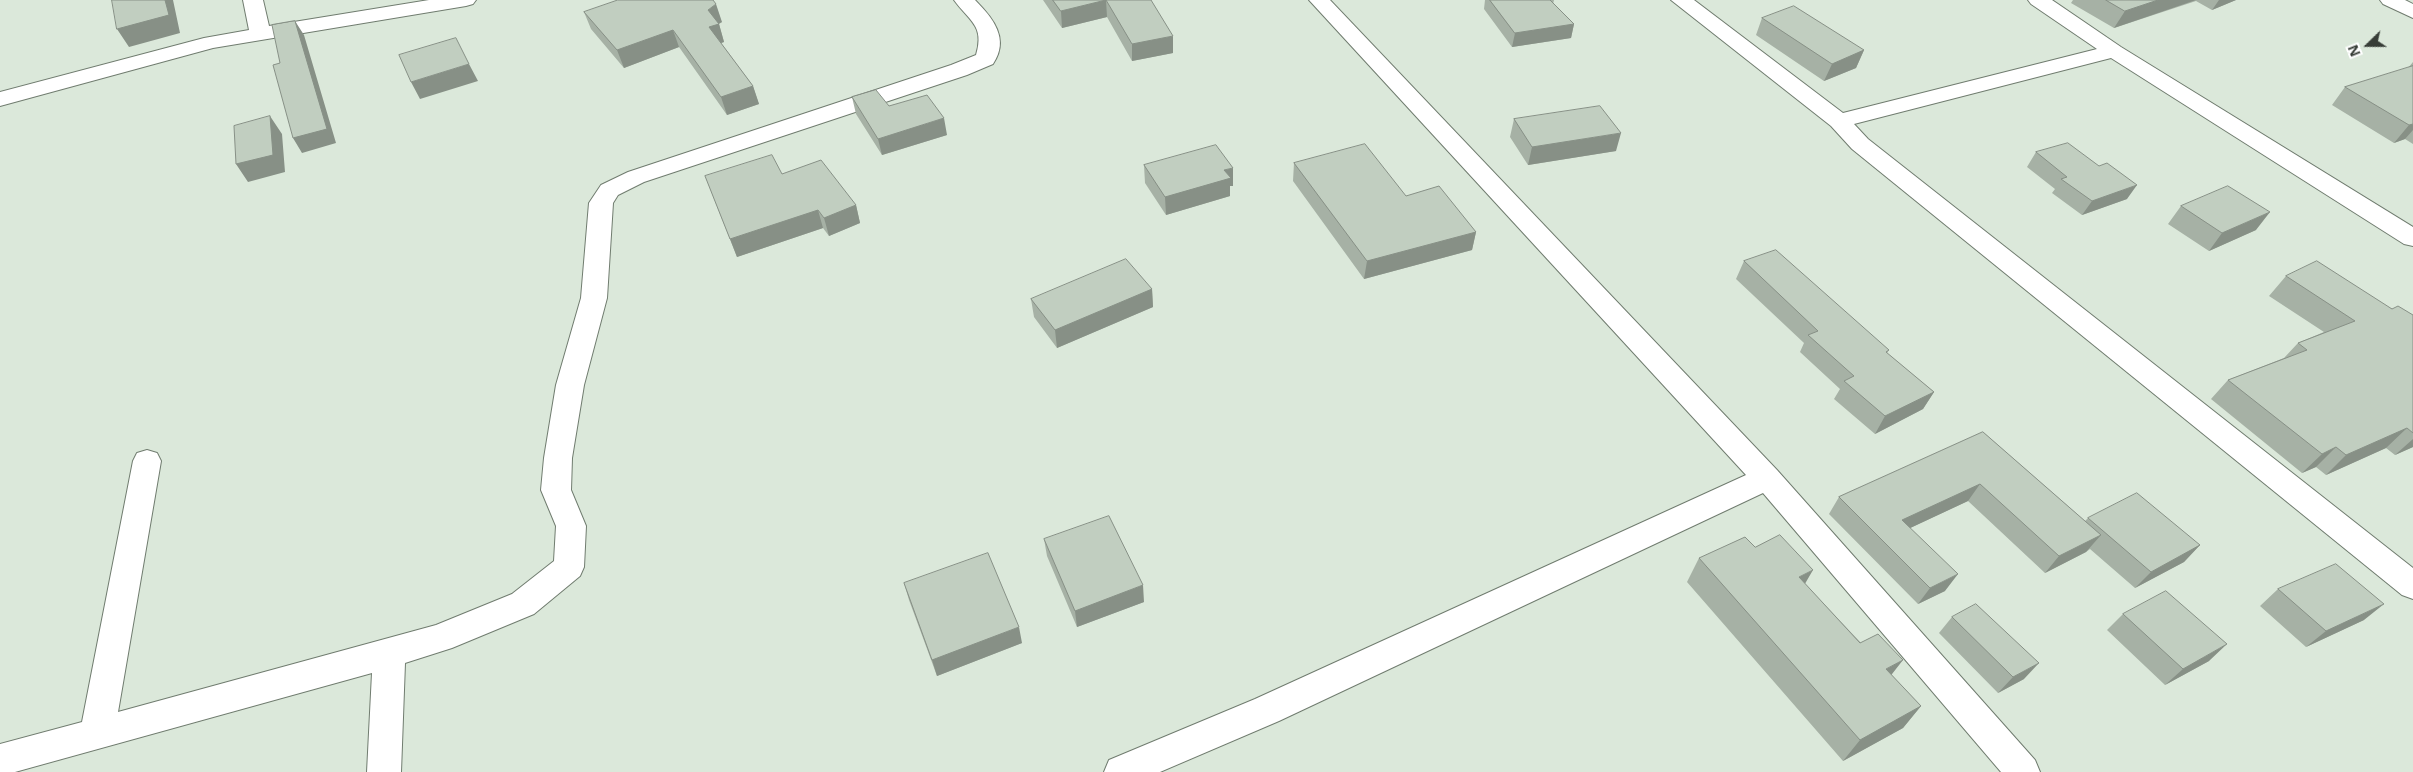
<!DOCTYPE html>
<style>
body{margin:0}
#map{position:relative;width:2413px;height:772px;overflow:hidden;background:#dbe8da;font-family:"Noto Sans",sans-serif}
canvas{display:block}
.north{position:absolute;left:2343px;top:20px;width:50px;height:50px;-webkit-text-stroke:4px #fff;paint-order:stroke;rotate:248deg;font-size:14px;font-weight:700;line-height:20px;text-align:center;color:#373d37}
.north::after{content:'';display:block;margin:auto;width:18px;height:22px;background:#373d37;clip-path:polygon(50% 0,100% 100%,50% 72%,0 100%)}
</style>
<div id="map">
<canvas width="2413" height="772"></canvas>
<div class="north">N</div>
</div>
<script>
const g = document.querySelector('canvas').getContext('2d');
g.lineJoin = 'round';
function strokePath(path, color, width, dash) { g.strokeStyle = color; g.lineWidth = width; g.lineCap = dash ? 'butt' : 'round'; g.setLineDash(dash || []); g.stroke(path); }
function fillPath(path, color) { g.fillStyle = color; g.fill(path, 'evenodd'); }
const minor = new Path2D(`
 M 243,0 L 263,0 L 269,26 L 429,0 L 476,0 L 473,4 L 466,6 L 213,48 L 0,106 L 0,92 L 204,38 L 249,30 Z
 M 954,0 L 975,0 C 993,18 1010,39 993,64 L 967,75 L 644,182 L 618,195 L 613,203 L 607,298 L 584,385 L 572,458 L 571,490 L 586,526 L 584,567 L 580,576 L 534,614 L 452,648 L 405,663 L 401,772 L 367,772 L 372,673 L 15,772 L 0,772 L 0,744 L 82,722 L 133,461 L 137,453 L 147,450 L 157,453 L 161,461 L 118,712 L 436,625 L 512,594 L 554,561 L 556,526 L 541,490 L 544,458 L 556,385 L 581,298 L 589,203 L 601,185 L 628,172 L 951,65 L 976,55 C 985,25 969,21 954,0 Z
 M 1309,0 L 1330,0 L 1777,470 L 2035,760 L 2040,772 L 2001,772 L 1763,493 L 1279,721 L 1160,772 L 1104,772 L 1109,760 L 1255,699 L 1746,475 Z
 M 1671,0 L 1694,0 L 1843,113 L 2097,49 L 2031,4 L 2028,0 L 2052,0 L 2121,47 L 2413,227 L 2413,246 L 2404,244 L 2111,58 L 1854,124 L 1868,139 L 2413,568 L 2413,599 L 2402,595 L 1852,149 L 1831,126 Z
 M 2380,0 L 2405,0 L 2413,4 L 2413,18 L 2383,4 Z`);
strokePath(minor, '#707c6f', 2);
fillPath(minor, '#fff');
fillPath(new Path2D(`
 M 1043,0 L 1151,0 L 1173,53 L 1132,61 L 1107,17 L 1062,28 Z
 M 1485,0 L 1554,0 L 1553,4 L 1574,24 L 1571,38 L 1512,47 L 1484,9 Z
 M 2073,0 L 2236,0 L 2212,10 L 2196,1 L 2114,28 L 2071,3 Z
 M 584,12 L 722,22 L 719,24 L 724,42 L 721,43 L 753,86 L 759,104 L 727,115 L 679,47 L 624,68 L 591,29 Z
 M 1762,18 L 1864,50 L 1856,68 L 1824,81 L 1756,35 Z
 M 2413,62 L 2413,144 L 2405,139 L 2394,143 L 2332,105 L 2345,87 L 2408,68 Z
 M 852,97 L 947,135 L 882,155 L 856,114 Z
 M 1514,119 L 1616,151 L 1528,165 L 1510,137 Z
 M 2036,152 L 2099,166 L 2127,199 L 2082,215 L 2052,193 L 2055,189 L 2027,167 Z
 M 1294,163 L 1406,196 L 1476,232 L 1472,250 L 1364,279 L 1293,181 Z
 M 1144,165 L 1233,186 L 1230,186 L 1230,196 L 1166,215 L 1145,183 Z
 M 782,174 L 856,205 L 860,223 L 829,236 L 823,228 L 737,257 L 705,176 Z
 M 2181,206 L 2256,230 L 2209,251 L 2168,224 Z
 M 1744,261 L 1889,350 L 1887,353 L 1934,392 L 1923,409 L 1875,434 L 1834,399 L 1840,389 L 1800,352 L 1804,343 L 1736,279 Z
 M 2286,276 L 2413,315 L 2413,447 L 2395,455 L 2386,448 L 2326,475 L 2316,467 L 2302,473 L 2211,399 L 2228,380 L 2284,358 L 2298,343 L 2324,332 L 2269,296 Z
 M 1152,289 L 1153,307 L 1057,348 L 1034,317 L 1031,299 Z
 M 1983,432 L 2085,521 L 2088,518 L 2200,545 L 2184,562 L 2135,588 L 2090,549 L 2086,552 L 2045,573 L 1968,501 L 1910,528 L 1945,591 L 1918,604 L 1829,514 L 1839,497 Z
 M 1044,539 L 1144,602 L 1077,627 L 1047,556 Z
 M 1755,547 L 1805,584 L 1921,706 L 1903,728 L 1843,761 L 1687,582 L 1699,558 Z
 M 904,583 L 1022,643 L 937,676 L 909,600 Z
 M 2278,589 L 2364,620 L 2306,647 L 2260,606 Z
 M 2123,614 L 2209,661 L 2165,685 L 2107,630 Z
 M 1952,617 L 2024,679 L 1998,693 L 1939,633 Z`), '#a6b1a5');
fillPath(new Path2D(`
 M 165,0 L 173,0 L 180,33 L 129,47 L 117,29 Z
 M 1106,0 L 1107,17 L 1062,28 L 1061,11 Z
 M 2158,0 L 2196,0 L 2114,28 L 2125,11 Z
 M 2219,0 L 2236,0 L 2212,10 Z
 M 716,4 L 722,22 L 718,24 L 719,24 L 724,42 L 715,45 L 709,27 L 708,10 Z
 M 295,21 L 304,35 L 336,143 L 302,153 L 293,138 Z
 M 1574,24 L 1571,38 L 1512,47 L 1515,33 Z
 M 673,30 L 679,47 L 624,68 L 617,50 Z
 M 1173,36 L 1173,53 L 1132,61 L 1132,44 Z
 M 1864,50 L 1856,68 L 1824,81 L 1832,64 Z
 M 469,64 L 478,81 L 420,99 L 411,82 Z
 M 753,86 L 759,104 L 727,115 L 721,97 Z
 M 270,116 L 282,134 L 285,172 L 248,182 L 236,164 Z
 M 944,118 L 947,135 L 882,155 L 878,139 Z
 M 2413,124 L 2413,130 L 2405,139 L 2394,143 L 2409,125 Z
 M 1621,133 L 1616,151 L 1528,165 L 1532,147 Z
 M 1233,168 L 1233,186 L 1230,186 L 1230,196 L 1166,215 L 1165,197 L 1224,170 Z
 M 2137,185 L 2127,199 L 2082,215 L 2092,201 Z
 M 856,205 L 860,223 L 829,236 L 824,218 Z
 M 818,210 L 823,228 L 737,257 L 730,239 Z
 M 2270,212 L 2256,230 L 2209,251 L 2222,233 Z
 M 1476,232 L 1472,250 L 1364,279 L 1367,261 Z
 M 1152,289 L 1153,307 L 1057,348 L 1055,330 Z
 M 1934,392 L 1923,409 L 1875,434 L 1885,416 Z
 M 2407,428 L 2386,448 L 2326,475 L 2346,455 Z
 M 2413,439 L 2413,447 L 2395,455 Z
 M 2336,447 L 2316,467 L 2302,473 L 2322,454 Z
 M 1980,484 L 1968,501 L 1891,537 L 1902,520 Z
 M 2101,535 L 2086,552 L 2045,573 L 2059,556 Z
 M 2200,545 L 2184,562 L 2135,588 L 2151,572 Z
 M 1813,570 L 1799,594 L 1799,577 Z
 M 1958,574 L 1945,591 L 1918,604 L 1930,588 Z
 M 1143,585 L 1144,602 L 1077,627 L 1075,611 Z
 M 2384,604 L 2364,620 L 2306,647 L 2326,631 Z
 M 1019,627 L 1022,643 L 937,676 L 932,660 Z
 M 2227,644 L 2209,661 L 2165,685 L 2183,669 Z
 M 1903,660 L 1885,683 L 1886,669 Z
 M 2039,663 L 2024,679 L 1998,693 L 2013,677 Z
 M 1921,706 L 1903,728 L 1843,761 L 1860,740 Z`), '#879086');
const building = new Path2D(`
 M 112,0 L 165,0 L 169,15 L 117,29 Z
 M 618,0 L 713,0 L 716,4 L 708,10 L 719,24 L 709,27 L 753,86 L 721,97 L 673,30 L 617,50 L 584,12 Z
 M 1053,0 L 1151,0 L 1173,36 L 1132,44 L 1106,0 L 1061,11 Z
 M 1490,0 L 1550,0 L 1574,24 L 1515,33 Z
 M 2106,0 L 2158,0 L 2125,11 Z
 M 1794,6 L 1864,50 L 1832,64 L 1762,18 Z
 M 295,21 L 327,129 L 293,138 L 273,65 L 280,63 L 272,25 Z
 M 456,38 L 469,64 L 411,82 L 399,55 Z
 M 2413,66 L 2413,124 L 2409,125 L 2345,87 Z
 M 876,90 L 889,106 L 927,95 L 944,118 L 878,139 L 852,97 Z
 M 1600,106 L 1621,133 L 1532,147 L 1514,119 Z
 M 270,116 L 273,155 L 236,164 L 234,126 Z
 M 2068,143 L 2099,166 L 2107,163 L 2137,185 L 2092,201 L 2061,179 L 2067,177 L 2036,152 Z
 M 1365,144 L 1406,196 L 1439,186 L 1476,232 L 1367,261 L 1294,163 Z
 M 1216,145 L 1233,168 L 1224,170 L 1231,178 L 1165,197 L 1144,165 Z
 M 772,155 L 782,174 L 821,160 L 856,205 L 824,218 L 818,210 L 730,239 L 705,176 Z
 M 2228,186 L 2270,212 L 2222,233 L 2181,206 Z
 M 1776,250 L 1889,350 L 1886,352 L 1934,392 L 1885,416 L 1844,381 L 1854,376 L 1808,335 L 1818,331 L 1744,261 Z
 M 1126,259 L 1152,289 L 1055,330 L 1031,299 Z
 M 2317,261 L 2392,309 L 2398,306 L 2413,315 L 2413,433 L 2407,428 L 2346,455 L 2336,447 L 2322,454 L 2228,380 L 2307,350 L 2298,343 L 2355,321 L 2286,276 Z
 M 1983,432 L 2101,535 L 2059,556 L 1980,484 L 1902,520 L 1958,574 L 1930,588 L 1839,497 Z
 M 2137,493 L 2200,545 L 2151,572 L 2088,518 Z
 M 1109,516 L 1143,585 L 1075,611 L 1044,539 Z
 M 1780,535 L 1813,570 L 1799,577 L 1860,643 L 1878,634 L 1903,660 L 1886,669 L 1921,706 L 1860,740 L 1699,558 L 1745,537 L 1755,547 Z
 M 988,553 L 1019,627 L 932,660 L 904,583 Z
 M 2336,564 L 2384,604 L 2326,631 L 2278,589 Z
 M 2166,591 L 2227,644 L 2183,669 L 2123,614 Z
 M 1976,604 L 2039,663 L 2013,677 L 1952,617 Z`);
fillPath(building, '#c1cec0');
strokePath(building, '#879086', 1);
</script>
